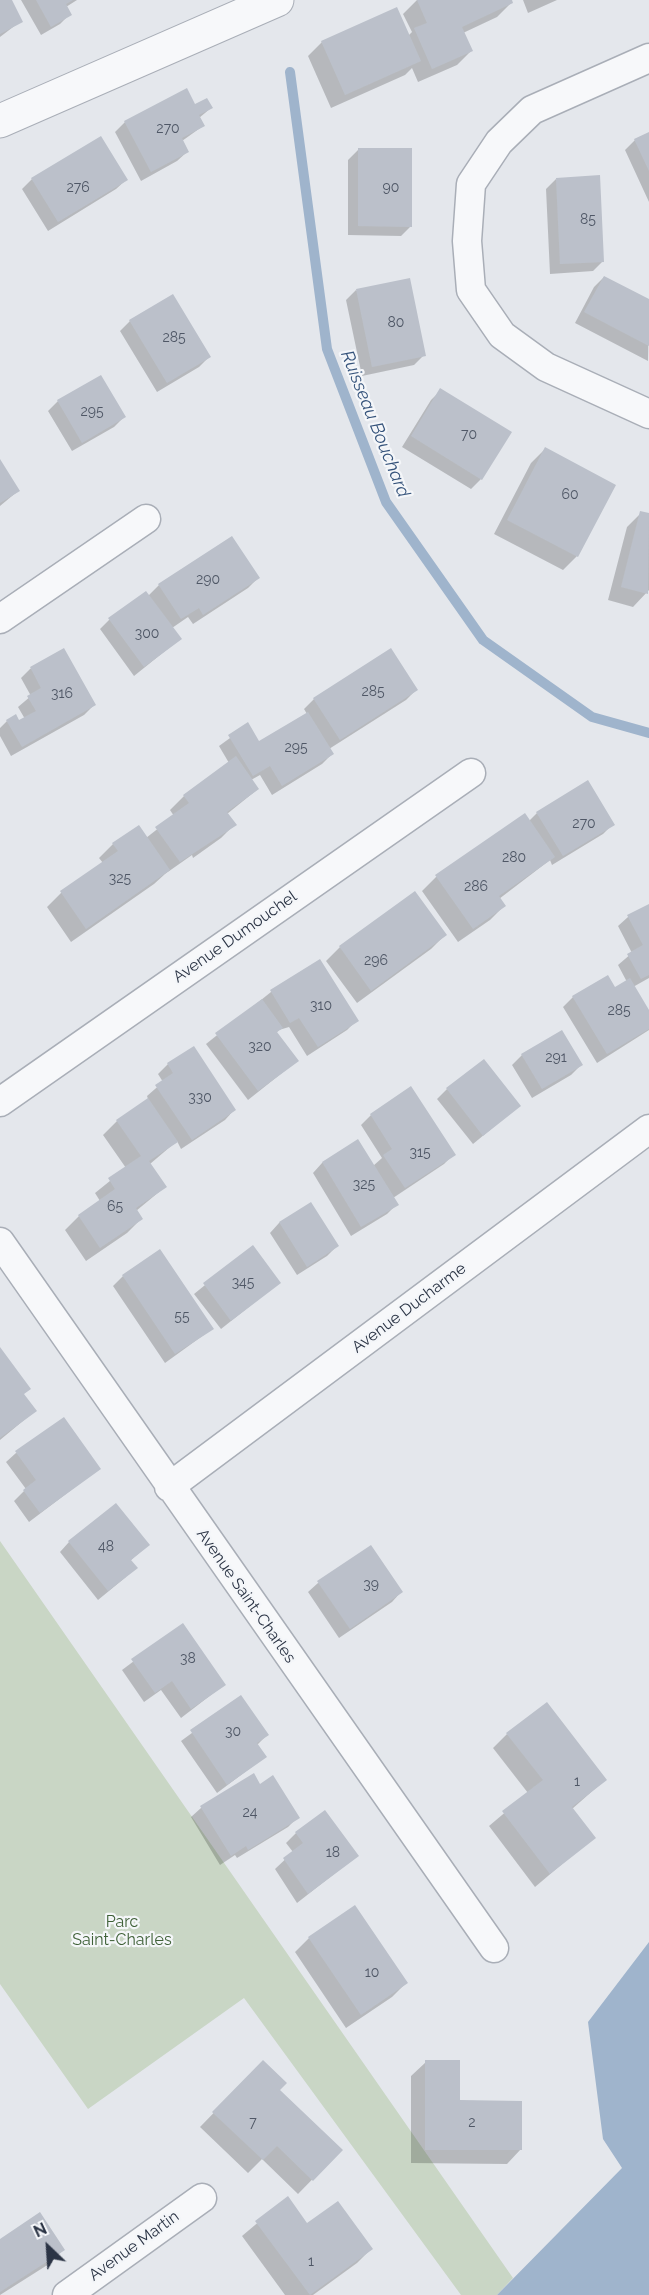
<!DOCTYPE html>
<style>
body{margin:0}
#map{position:relative;width:649px;height:2295px;overflow:hidden;background:#e4e7ec;font-family:Raleway,sans-serif}
canvas{display:block}
.north{position:absolute;left:18px;top:2217px;width:60px;height:60px;-webkit-text-stroke:4px #f4f6f9;paint-order:stroke;rotate:335deg;font-size:16px;font-weight:700;line-height:24px;text-align:center;color:#2b3445}
.north::after{content:'';display:block;margin:auto;width:21px;height:27px;background:#2b3445;clip-path:polygon(50% 0,100% 100%,50% 72%,0 100%)}
</style>
<div id="map">
<canvas width="649" height="2295"></canvas>
<div class="north">N</div>
</div>
<script>
const g = document.querySelector('canvas').getContext('2d');
g.lineJoin = 'round';
function fillPath(path, color) { g.fillStyle = color; g.fill(path, 'evenodd'); }
function strokePath(path, color, width, dash) { g.strokeStyle = color; g.lineWidth = width; g.lineCap = dash ? 'butt' : 'round'; g.setLineDash(dash || []); g.stroke(path); }
function label(font, color, halo, rows, align = 'center') {
  g.font = font + ' Raleway,sans-serif'; g.lineWidth = 4.5; g.setLineDash([]); g.textBaseline = 'middle'; g.strokeStyle = halo; g.fillStyle = color; for (const [text, x, y, turn = 0] of rows) {
    g.save(); g.translate(x, y); g.rotate((+turn || 0) * Math.PI / 180); g.textAlign = isNaN(turn) ? turn : align; if (halo) g.strokeText(text, 0, 0); g.fillText(text, 0, 0); g.restore();
  }
}
fillPath(new Path2D(`
 M 0,1541 L 513,2278 L 497,2295 L 461,2295 L 244,1998 L 88,2109 L 0,1984 Z`), '#c9d6c5');
fillPath(new Path2D(`
 M 649,1942 L 649,2295 L 497,2295 L 622,2168 L 603,2139 L 588,2022 Z`), '#9fb4cc');
fillPath(new Path2D(`
 M 0,0 L 10,0 L 21,21 L 0,37 Z
 M 21,0 L 77,0 L 66,7 L 70,14 L 60,24 L 41,35 Z
 M 417,0 L 510,0 L 511,3 L 497,17 L 463,33 L 471,51 L 457,65 L 418,82 L 412,68 L 405,75 L 331,108 L 308,56 L 322,42 L 408,36 L 412,32 L 403,14 Z
 M 523,0 L 557,0 L 528,13 Z
 M 195,106 L 211,108 L 199,118 L 203,126 L 182,141 L 187,152 L 177,161 L 141,181 L 115,132 L 125,122 Z
 M 649,134 L 649,202 L 625,150 L 635,140 Z
 M 358,150 L 411,226 L 401,236 L 348,235 L 348,160 Z
 M 32,179 L 126,180 L 116,189 L 48,231 L 22,189 Z
 M 556,179 L 603,261 L 593,271 L 550,274 L 546,189 Z
 M 604,277 L 649,301 L 648,361 L 575,323 L 594,287 Z
 M 356,290 L 424,355 L 414,365 L 362,376 L 346,300 Z
 M 130,321 L 209,357 L 199,367 L 157,392 L 120,331 Z
 M 441,390 L 481,479 L 471,489 L 402,447 L 431,400 Z
 M 58,401 L 124,417 L 114,427 L 72,451 L 48,411 Z
 M 545,449 L 577,556 L 563,570 L 494,534 L 531,463 Z
 M 0,462 L 18,491 L 0,506 Z
 M 641,513 L 649,515 L 649,590 L 633,607 L 608,600 L 627,527 Z
 M 258,578 L 248,588 L 193,624 L 188,617 L 172,628 L 180,639 L 134,676 L 100,629 L 109,620 L 148,596 L 159,585 Z
 M 63,650 L 94,705 L 84,715 L 11,756 L 0,736 L 0,728 L 7,721 L 19,722 L 25,719 L 18,707 L 31,696 L 21,678 L 30,669 Z
 M 416,690 L 406,700 L 329,749 L 332,754 L 322,764 L 272,795 L 260,775 L 251,780 L 258,789 L 227,814 L 235,824 L 221,838 L 193,858 L 192,855 L 165,874 L 154,884 L 71,942 L 47,907 L 61,893 L 103,863 L 99,858 L 113,844 L 139,827 L 146,838 L 174,816 L 170,810 L 184,796 L 229,763 L 219,746 L 248,725 L 259,743 L 307,714 L 304,709 L 314,699 Z
 M 537,813 L 613,824 L 603,834 L 552,865 L 550,860 L 499,899 L 504,906 L 490,920 L 458,942 L 422,891 L 436,877 L 524,815 L 529,821 Z
 M 414,893 L 445,935 L 431,949 L 357,1003 L 326,961 L 340,947 Z
 M 649,905 L 649,978 L 633,987 L 649,1013 L 649,1030 L 597,1063 L 563,1007 L 573,997 L 614,989 L 627,982 L 618,965 L 632,953 L 618,926 L 628,917 Z
 M 319,961 L 357,1020 L 347,1030 L 307,1056 L 289,1027 L 279,1030 L 276,1033 L 297,1061 L 248,1100 L 206,1044 L 271,992 Z
 M 193,1048 L 234,1110 L 225,1120 L 181,1149 L 177,1141 L 150,1164 L 165,1187 L 136,1211 L 141,1219 L 127,1233 L 86,1261 L 65,1230 L 79,1216 L 100,1201 L 95,1193 L 126,1168 L 103,1135 L 117,1121 L 148,1099 L 147,1096 L 163,1082 L 158,1074 L 168,1064 Z
 M 522,1055 L 581,1065 L 571,1075 L 532,1098 L 512,1065 Z
 M 411,1088 L 454,1154 L 444,1164 L 393,1198 L 397,1204 L 387,1214 L 351,1236 L 313,1173 L 322,1163 L 358,1141 L 373,1166 L 382,1158 L 361,1125 L 371,1115 Z
 M 447,1089 L 519,1106 L 473,1144 L 437,1099 Z
 M 310,1204 L 337,1246 L 327,1256 L 297,1275 L 270,1233 L 279,1223 Z
 M 252,1247 L 279,1283 L 221,1329 L 194,1294 Z
 M 123,1276 L 212,1329 L 165,1363 L 113,1286 Z
 M 0,1350 L 23,1395 L 35,1411 L 0,1440 Z
 M 16,1453 L 99,1469 L 29,1522 L 14,1501 L 26,1489 L 6,1462 Z
 M 69,1542 L 148,1545 L 130,1561 L 126,1577 L 98,1600 L 60,1552 Z
 M 318,1583 L 401,1592 L 392,1602 L 339,1638 L 308,1592 Z
 M 182,1625 L 224,1685 L 181,1718 L 161,1690 L 144,1702 L 122,1670 Z
 M 241,1697 L 267,1735 L 257,1745 L 265,1757 L 217,1793 L 181,1741 Z
 M 507,1734 L 605,1780 L 572,1809 L 594,1837 L 535,1887 L 489,1826 L 528,1793 L 493,1748 Z
 M 253,1775 L 260,1786 L 298,1817 L 288,1827 L 237,1858 L 235,1855 L 220,1865 L 191,1817 L 201,1808 Z
 M 296,1833 L 357,1856 L 297,1903 L 275,1869 L 293,1852 L 286,1843 Z
 M 354,1907 L 406,1983 L 392,1997 L 346,2028 L 295,1952 L 309,1938 Z
 M 263,2062 L 278,2091 L 341,2150 L 298,2194 L 262,2159 L 248,2173 L 200,2127 Z
 M 426,2062 L 458,2102 L 521,2149 L 507,2164 L 411,2163 L 411,2076 Z
 M 287,2198 L 307,2225 L 371,2249 L 357,2263 L 313,2295 L 285,2295 L 242,2236 Z
 M 0,2239 L 1,2240 L 63,2250 L 49,2264 L 0,2295 Z`), '#0003');
strokePath(new Path2D(`
 M 290,72 L 327,349 L 386,502 L 483,640 L 592,717 L 649,733`), '#9fb4cc', 10);
fillPath(new Path2D(`
 M 0,0 L 12,0 L 23,22 L 0,34 Z
 M 36,0 L 73,0 L 66,4 L 72,15 L 51,27 Z
 M 417,0 L 512,0 L 513,3 L 462,27 L 473,51 L 432,69 L 414,28 L 427,23 Z
 M 397,7 L 421,61 L 345,95 L 321,41 Z
 M 187,88 L 195,104 L 207,98 L 213,108 L 199,115 L 205,126 L 182,138 L 189,152 L 151,172 L 124,121 Z
 M 649,132 L 649,171 L 634,139 Z
 M 101,136 L 128,180 L 58,222 L 31,178 Z
 M 358,148 L 412,148 L 412,227 L 358,226 Z
 M 600,175 L 604,262 L 560,264 L 556,178 Z
 M 604,276 L 649,299 L 649,346 L 584,312 Z
 M 410,278 L 426,356 L 372,367 L 356,289 Z
 M 173,294 L 211,357 L 167,383 L 129,320 Z
 M 101,375 L 126,417 L 82,443 L 57,400 Z
 M 440,388 L 512,432 L 482,480 L 411,436 Z
 M 545,447 L 616,485 L 578,557 L 507,520 Z
 M 0,459 L 20,491 L 0,503 Z
 M 640,511 L 649,513 L 648,594 L 621,587 Z
 M 232,536 L 260,578 L 203,615 L 199,608 L 181,619 L 158,584 Z
 M 146,591 L 182,639 L 144,667 L 108,618 Z
 M 64,648 L 96,705 L 22,747 L 6,720 L 16,714 L 19,720 L 36,711 L 27,696 L 41,688 L 30,667 Z
 M 391,648 L 418,690 L 340,740 L 313,698 Z
 M 308,712 L 334,754 L 282,786 L 270,766 L 253,776 L 228,735 L 248,722 L 259,741 Z
 M 236,756 L 259,789 L 227,812 L 237,825 L 180,862 L 155,827 L 189,803 L 183,795 Z
 M 588,780 L 615,825 L 563,856 L 536,812 Z
 M 525,813 L 555,857 L 499,896 L 506,906 L 473,929 L 435,875 Z
 M 139,825 L 170,870 L 86,929 L 60,891 L 118,851 L 112,843 Z
 M 415,891 L 447,935 L 371,991 L 339,946 Z
 M 649,904 L 649,975 L 641,979 L 627,954 L 643,945 L 627,915 Z
 M 320,959 L 359,1021 L 318,1047 L 299,1018 L 290,1023 L 270,990 Z
 M 608,975 L 615,987 L 630,978 L 649,1010 L 649,1029 L 607,1054 L 572,996 Z
 M 262,999 L 283,1028 L 277,1032 L 299,1061 L 258,1091 L 215,1033 Z
 M 562,1030 L 583,1065 L 542,1089 L 521,1054 Z
 M 194,1046 L 236,1110 L 192,1140 L 155,1085 L 173,1073 L 167,1063 Z
 M 484,1059 L 521,1106 L 483,1136 L 446,1088 Z
 M 411,1086 L 456,1155 L 405,1188 L 383,1155 L 392,1149 L 370,1114 Z
 M 148,1098 L 178,1142 L 149,1161 L 167,1187 L 136,1208 L 143,1219 L 100,1248 L 78,1215 L 115,1189 L 108,1178 L 141,1156 L 116,1120 Z
 M 358,1139 L 399,1205 L 361,1227 L 322,1162 Z
 M 311,1202 L 339,1246 L 307,1267 L 279,1222 Z
 M 253,1245 L 281,1283 L 231,1321 L 203,1283 Z
 M 160,1249 L 214,1329 L 175,1354 L 122,1275 Z
 M 0,1347 L 31,1389 L 24,1394 L 37,1411 L 0,1438 Z
 M 64,1417 L 101,1469 L 40,1513 L 23,1490 L 36,1480 L 15,1451 Z
 M 116,1503 L 150,1545 L 131,1560 L 138,1568 L 108,1591 L 68,1541 Z
 M 371,1545 L 403,1592 L 350,1629 L 317,1581 Z
 M 183,1623 L 226,1685 L 191,1709 L 172,1681 L 155,1693 L 131,1659 Z
 M 241,1695 L 269,1735 L 257,1743 L 267,1757 L 227,1785 L 190,1730 Z
 M 547,1702 L 607,1780 L 572,1807 L 596,1838 L 550,1874 L 502,1811 L 543,1780 L 506,1733 Z
 M 254,1773 L 260,1784 L 273,1775 L 300,1818 L 248,1850 L 246,1846 L 231,1856 L 200,1806 Z
 M 325,1810 L 359,1856 L 308,1894 L 283,1858 L 303,1843 L 295,1832 Z
 M 355,1905 L 408,1983 L 361,2015 L 308,1937 Z
 M 263,2060 L 287,2083 L 280,2090 L 343,2150 L 313,2181 L 277,2146 L 263,2160 L 212,2112 Z
 M 425,2060 L 460,2060 L 460,2100 L 522,2101 L 522,2150 L 425,2150 Z
 M 288,2196 L 307,2223 L 338,2201 L 373,2249 L 310,2295 L 255,2221 Z
 M 40,2212 L 65,2250 L 0,2292 L 0,2239 Z`), '#bbc0ca');
const minor = new Path2D(`
 M 649,58 L 532,110 L 499,142 L 471,184 L 467,241 L 471,290 L 502,335 L 546,367 L 649,414
 M 0,619 L 146,519
 M 0,1102 L 471,773
 M 0,1242 L 494,1948
 M 169,1487 L 649,1129
 M 67,2295 L 202,2198`);
const tertiary = new Path2D(`
 M 0,121 L 277,0`);
strokePath(minor, '#a9aeb7', 31);
strokePath(tertiary, '#a9aeb7', 35);
strokePath(minor, '#f7f8fa', 28);
strokePath(tertiary, '#f7f8fa', 33);
label('14px', '#4f5766', null, [
 ["270",168,129],
 ["276",78,188],
 ["90",391,188],
 ["85",588,220],
 ["80",396,323],
 ["285",174,338],
 ["295",92,412],
 ["70",469,435],
 ["60",570,495],
 ["290",208,580],
 ["300",147,634],
 ["285",373,692],
 ["316",62,694],
 ["295",296,748],
 ["270",584,824],
 ["280",514,858],
 ["325",120,879],
 ["286",476,887],
 ["296",376,961],
 ["310",321,1006],
 ["285",619,1011],
 ["320",260,1047],
 ["291",556,1058],
 ["330",200,1098],
 ["315",420,1153],
 ["325",364,1185],
 ["65",115,1207],
 ["345",243,1283],
 ["55",182,1317],
 ["48",106,1547],
 ["39",371,1585],
 ["38",188,1659],
 ["30",233,1732],
 ["1",577,1782],
 ["24",250,1813],
 ["18",333,1853],
 ["10",372,1973],
 ["7",253,2123],
 ["2",472,2123],
 ["1",311,2262]
]);
label('16px', '#2b3445', '#f4f6f9', [
 ["Avenue Dumouchel",235,937,-35],
 ["Avenue Ducharme",409,1308,-37],
 ["Avenue Saint-Charles",246,1596,55],
 ["Avenue Martin",134,2246,-36]
]);
label('16px', '#3f6138', '#f4f6f9', [
 ["Parc",122,1922],
 ["Saint-Charles",122,1940]
]);
label('italic 18px', '#34527a', '#f4f6f9', [
 ["Ruisseau Bouchard",375,424,68]
]);
</script>
